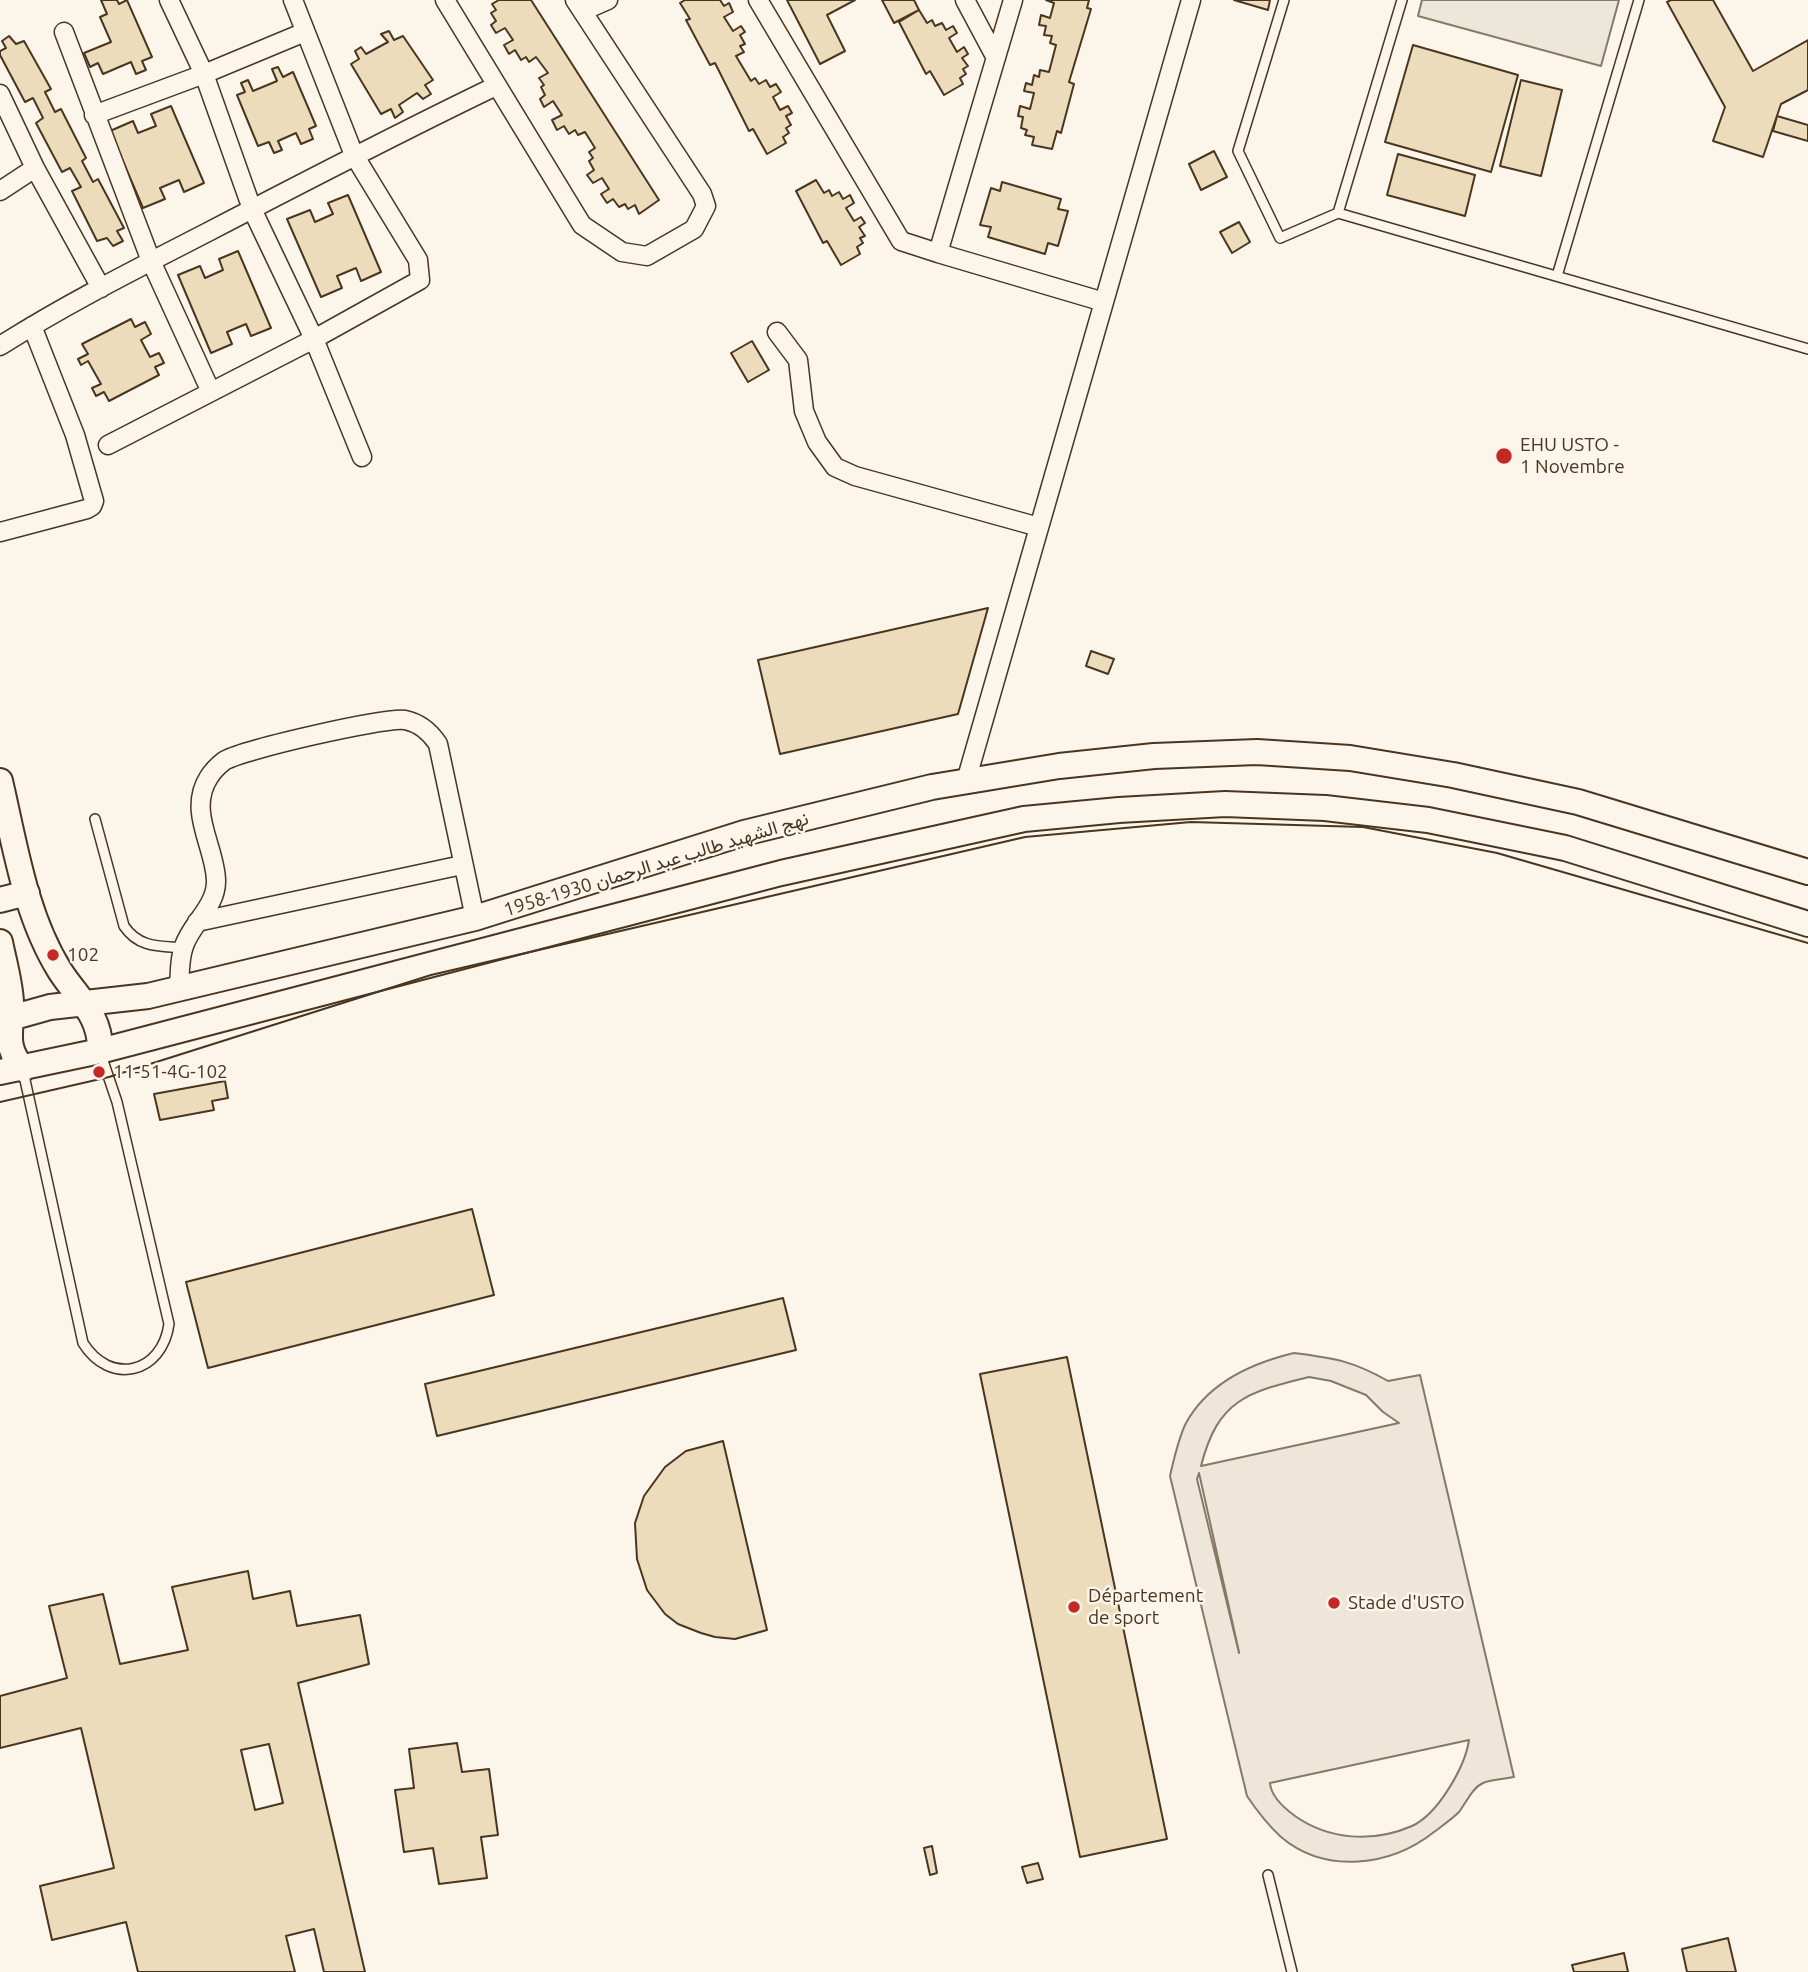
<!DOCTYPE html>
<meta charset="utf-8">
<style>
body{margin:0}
canvas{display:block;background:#fbf6e9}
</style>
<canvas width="1808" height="1972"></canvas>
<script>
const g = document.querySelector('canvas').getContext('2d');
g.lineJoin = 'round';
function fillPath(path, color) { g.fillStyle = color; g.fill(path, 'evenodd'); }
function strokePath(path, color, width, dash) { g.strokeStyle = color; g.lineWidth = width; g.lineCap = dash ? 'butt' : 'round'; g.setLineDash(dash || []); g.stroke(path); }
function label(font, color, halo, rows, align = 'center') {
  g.font = font + ' Ubuntu,Vazirmatn,sans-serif'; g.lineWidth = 5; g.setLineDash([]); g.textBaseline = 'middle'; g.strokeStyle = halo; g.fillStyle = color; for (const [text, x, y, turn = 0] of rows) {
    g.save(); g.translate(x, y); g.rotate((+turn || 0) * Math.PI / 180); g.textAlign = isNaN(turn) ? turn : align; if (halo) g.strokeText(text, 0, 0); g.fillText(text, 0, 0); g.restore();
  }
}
const green = new Path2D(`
 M 1294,1353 C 1334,1358 1353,1361 1388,1381 L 1420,1375 L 1514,1777 C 1505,1779 1491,1779 1483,1783 C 1472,1788 1466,1803 1459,1812 C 1452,1819 1442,1826 1434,1832 C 1391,1866 1326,1875 1281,1837 C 1268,1825 1257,1811 1247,1796 L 1170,1476 C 1174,1459 1178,1439 1186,1423 C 1208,1383 1252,1363 1294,1353 ZM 1309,1377 L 1331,1381 L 1366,1395 L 1383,1412 L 1399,1423 L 1201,1466 C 1218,1399 1248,1392 1309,1377 ZM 1199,1473 L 1239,1652 L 1239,1653 L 1197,1479 ZM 1469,1740 C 1465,1767 1438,1814 1412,1826 C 1373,1843 1329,1840 1295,1816 C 1284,1808 1271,1796 1270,1783 Z`);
fillPath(green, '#ede6d9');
strokePath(green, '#887966', 2);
const parking = new Path2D(`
 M 1422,0 L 1619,0 L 1601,66 L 1418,16 Z`);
fillPath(parking, '#ede7d9');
strokePath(parking, '#887966', 2);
const building = new Path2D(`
 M 101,0 L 117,0 L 119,4 L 127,0 L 152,57 L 142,61 L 146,70 L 136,74 L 131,62 L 103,74 L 98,63 L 90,67 L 84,53 L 111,42 L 100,17 L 107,14 Z
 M 499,0 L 531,0 L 659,200 L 639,214 L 635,205 L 628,209 L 625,204 L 619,207 L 613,199 L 607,203 L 601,194 L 609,189 L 602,178 L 593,183 L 587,175 L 594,170 L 589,161 L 593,158 L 589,152 L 595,148 L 585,132 L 578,135 L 575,130 L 569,134 L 564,126 L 557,130 L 552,120 L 562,115 L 553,101 L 544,107 L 540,99 L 545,95 L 541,87 L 544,85 L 539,78 L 548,73 L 536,57 L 529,62 L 526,57 L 521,60 L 515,50 L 509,54 L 504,45 L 513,40 L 505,28 L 496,33 L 491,25 L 496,21 L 491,13 L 496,10 L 492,4 Z
 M 685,0 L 720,0 L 724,6 L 729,3 L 733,12 L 724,17 L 733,31 L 741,26 L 745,32 L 740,35 L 745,44 L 740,46 L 744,52 L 736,56 L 751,81 L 755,78 L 759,84 L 766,80 L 770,87 L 776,84 L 781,92 L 773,97 L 780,110 L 788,106 L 792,113 L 786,116 L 791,125 L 786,128 L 789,133 L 783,137 L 786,143 L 767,154 L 753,129 L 749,131 L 715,63 L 710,65 L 686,20 L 690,19 L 680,3 Z
 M 787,0 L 855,0 L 827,15 L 845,51 L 820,64 Z
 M 882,0 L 914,0 L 919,10 L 894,23 Z
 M 1046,0 L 1089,0 L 1087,8 L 1091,9 L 1069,82 L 1074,84 L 1061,133 L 1057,131 L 1052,149 L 1032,145 L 1034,137 L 1025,135 L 1027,130 L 1021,128 L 1023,117 L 1018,116 L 1020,106 L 1030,109 L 1034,93 L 1024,91 L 1026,83 L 1032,85 L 1034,75 L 1039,77 L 1040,70 L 1049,72 L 1056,45 L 1050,43 L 1052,36 L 1044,35 L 1046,26 L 1039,25 L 1041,15 L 1050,18 L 1054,3 Z
 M 1234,0 L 1270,0 L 1268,10 Z
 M 1671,0 L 1713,0 L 1753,71 L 1808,40 L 1808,90 L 1781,104 L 1763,157 L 1713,141 L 1725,107 L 1667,2 Z
 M 919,10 L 927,23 L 932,20 L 935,26 L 942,23 L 946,30 L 953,26 L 957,33 L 949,38 L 957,52 L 964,47 L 968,54 L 962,58 L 968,66 L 963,69 L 966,74 L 960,78 L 963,84 L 944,95 L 930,71 L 926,74 L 899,22 Z
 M 389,31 L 394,40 L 403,36 L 433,80 L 425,85 L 431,94 L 423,99 L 417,93 L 399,105 L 403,112 L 395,118 L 391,109 L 381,114 L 351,64 L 359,59 L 355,51 L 361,47 L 366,54 L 388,42 L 381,34 Z
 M 9,36 L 16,44 L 24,41 L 51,89 L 45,92 L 55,112 L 61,109 L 86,158 L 82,161 L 93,182 L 98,179 L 124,228 L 117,231 L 123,241 L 113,246 L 107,238 L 97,241 L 72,191 L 81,187 L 70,168 L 62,172 L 36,123 L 43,118 L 33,98 L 25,102 L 0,55 L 0,51 L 6,48 L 2,41 Z
 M 1413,45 L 1518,75 L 1491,172 L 1385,142 Z
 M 278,67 L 283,77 L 293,72 L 316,126 L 309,129 L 313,139 L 301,144 L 296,133 L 278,141 L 282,150 L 274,153 L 269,142 L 258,146 L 237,95 L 245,92 L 241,83 L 248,80 L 253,91 L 277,81 L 272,69 Z
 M 1521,80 L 1562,90 L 1541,176 L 1500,166 Z
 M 171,106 L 204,183 L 184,192 L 179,180 L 160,188 L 165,199 L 143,208 L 110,131 L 133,121 L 138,133 L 156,126 L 151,114 Z
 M 1777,116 L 1808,125 L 1808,141 L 1773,131 Z
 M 1214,151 L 1227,177 L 1201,190 L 1189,164 Z
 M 1398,154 L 1475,175 L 1465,216 L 1387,195 Z
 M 816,180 L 824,193 L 829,190 L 832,196 L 839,192 L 843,199 L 850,195 L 854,203 L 846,208 L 854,221 L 861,217 L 865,223 L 859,227 L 865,236 L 860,238 L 863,243 L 857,247 L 860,254 L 841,265 L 827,241 L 823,243 L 796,191 Z
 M 1002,182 L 1061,199 L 1058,209 L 1068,211 L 1058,246 L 1048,243 L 1045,254 L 988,237 L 991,227 L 980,225 L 991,188 L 1000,191 Z
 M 348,195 L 381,272 L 361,281 L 356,268 L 337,276 L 342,288 L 321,297 L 287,219 L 310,210 L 315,222 L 333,214 L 328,203 Z
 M 1239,222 L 1250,242 L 1232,253 L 1220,232 Z
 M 238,251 L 271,328 L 251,336 L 246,324 L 227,332 L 232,344 L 211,353 L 178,275 L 200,266 L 205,278 L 223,270 L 219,259 Z
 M 131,319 L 135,327 L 145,322 L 151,334 L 141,340 L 150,357 L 159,353 L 164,363 L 155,367 L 159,375 L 109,401 L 104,392 L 96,396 L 92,388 L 101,384 L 88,361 L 81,365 L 78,359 L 88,354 L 82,344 Z
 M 752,341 L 769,370 L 748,382 L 731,353 Z
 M 988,608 L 958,714 L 780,754 L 758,660 Z
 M 1091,651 L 1114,659 L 1108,674 L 1086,666 Z
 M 225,1081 L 228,1098 L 212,1101 L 214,1110 L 160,1120 L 154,1094 Z
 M 472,1209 L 494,1295 L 208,1368 L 186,1282 Z
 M 783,1298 L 796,1350 L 437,1436 L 425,1384 Z
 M 1067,1357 L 1167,1839 L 1080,1857 L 980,1374 Z
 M 723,1441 L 767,1630 L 735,1639 L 715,1637 L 701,1633 L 678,1624 L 665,1614 L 647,1590 L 637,1559 L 635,1523 L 644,1496 L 665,1467 L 686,1451 Z
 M 248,1571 L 253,1599 L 290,1591 L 297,1626 L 360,1615 L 369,1664 L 298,1683 L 365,1972 L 324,1972 L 314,1929 L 286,1936 L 295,1972 L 138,1972 L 126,1922 L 52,1940 L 40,1886 L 114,1868 L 81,1728 L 0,1748 L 0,1696 L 67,1678 L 49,1606 L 103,1594 L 120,1664 L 188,1650 L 172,1587 ZM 269,1744 L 283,1803 L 255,1810 L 241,1750 Z
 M 457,1743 L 462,1772 L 489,1769 L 498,1835 L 481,1837 L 487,1878 L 439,1884 L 433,1848 L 404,1852 L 395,1790 L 414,1788 L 409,1749 Z
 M 932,1846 L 937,1873 L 930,1875 L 924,1848 Z
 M 1038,1863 L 1043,1879 L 1027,1883 L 1022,1867 Z
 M 1728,1938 L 1736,1972 L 1687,1972 L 1682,1949 Z
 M 1624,1953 L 1628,1972 L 1574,1972 L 1572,1965 Z`);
fillPath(building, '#ecdcbc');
strokePath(building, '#4a3520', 2);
const service = new Path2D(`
 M 1284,0 L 1238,151 L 1280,238 L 1338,213
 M 1402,0 L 1338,213 L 1808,349
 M 1557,276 L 1639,0
 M 95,819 L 124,926 C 139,948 159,946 183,948
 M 23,1071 L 83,1343 C 110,1386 162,1374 169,1324 L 117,1102 L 100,1052
 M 1268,1875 L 1292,1972`);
const minor = new Path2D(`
 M 169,0 L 204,74 L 252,209 L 314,339 L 362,457
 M 445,0 L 582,225 L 622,252 L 647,256 L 694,229 L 706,206 L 702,194 L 575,0
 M 758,0 L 901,241 L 938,253
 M 965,0 L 996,58
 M 1013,0 L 938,253 L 1104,302
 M 583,11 L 608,0
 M 64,32 L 151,261 L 211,392
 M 0,94 L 35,168 L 101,288
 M 94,115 L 204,74 L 305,32
 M 0,191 L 35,168
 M 777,332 L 798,360 L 804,411 L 817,442 L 835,467 L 855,476 L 1039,527
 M 0,346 C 66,304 136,269 206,233 C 302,183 398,133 496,86
 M 108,445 L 314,339 L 420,280 L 418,260 L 354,155 L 293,0
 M 0,532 L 87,509 L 92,506 L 94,501 L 75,435 L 32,326
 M 966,781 L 1191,0
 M 197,922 L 462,865
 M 179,989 C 180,975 179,959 184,946 C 191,924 217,906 216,880 C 215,846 187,811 209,777 C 212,772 219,765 224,761 C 241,750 385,717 405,720 C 420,723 430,732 438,744 L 475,918`);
const secondary = new Path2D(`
 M 0,781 C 15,845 25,915 60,971 C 78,999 101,1015 100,1051
 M 0,900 L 27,893
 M 0,942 C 4,962 10,982 11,1002 C 13,1031 2,1043 23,1069
 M 0,1021 L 50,1007 L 148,996 L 475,918 L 744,833 L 932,787 L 1059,766 L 1154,756 L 1257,752 L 1350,758 L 1453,775 L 1578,802 L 1808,872
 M 0,1072 L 100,1051 L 781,873 L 1024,819 L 1119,810 L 1225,804 L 1325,808 L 1428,820 L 1565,848 L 1808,924`);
strokePath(service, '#4a3520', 12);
strokePath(minor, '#4a3520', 21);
strokePath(secondary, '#4a3520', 28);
strokePath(service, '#fbf6e9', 9);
strokePath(minor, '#fbf6e9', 18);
strokePath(secondary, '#fbf6e9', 24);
strokePath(new Path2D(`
 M 0,1102 L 109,1077 L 431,975 L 1025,837 L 1191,822 L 1363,827 L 1497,853 L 1808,943`), '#4a3520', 2);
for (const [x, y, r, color] of [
 [1504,456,9,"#c62828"],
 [53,955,7,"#c62828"],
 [99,1072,7,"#c62828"],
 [1334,1603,7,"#c62828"],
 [1074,1607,7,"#c62828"]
]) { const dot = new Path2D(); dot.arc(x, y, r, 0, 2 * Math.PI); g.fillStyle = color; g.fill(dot); strokePath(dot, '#fbf6e9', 2.5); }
label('19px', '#4a3520', '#fbf6e9', [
 ["EHU USTO -",1520,445],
 ["1 Novembre",1520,467],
 ["102",67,955],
 ["11-51-4G-102",113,1072],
 ["Département",1088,1596],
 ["de sport",1088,1618],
 ["Stade d'USTO",1348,1603]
], 'left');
label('19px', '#4a3520', '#fbf6e9', [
 ["نهج الشهيد طالب عبد الرحمان 1930-1958",656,864,-17]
]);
</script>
